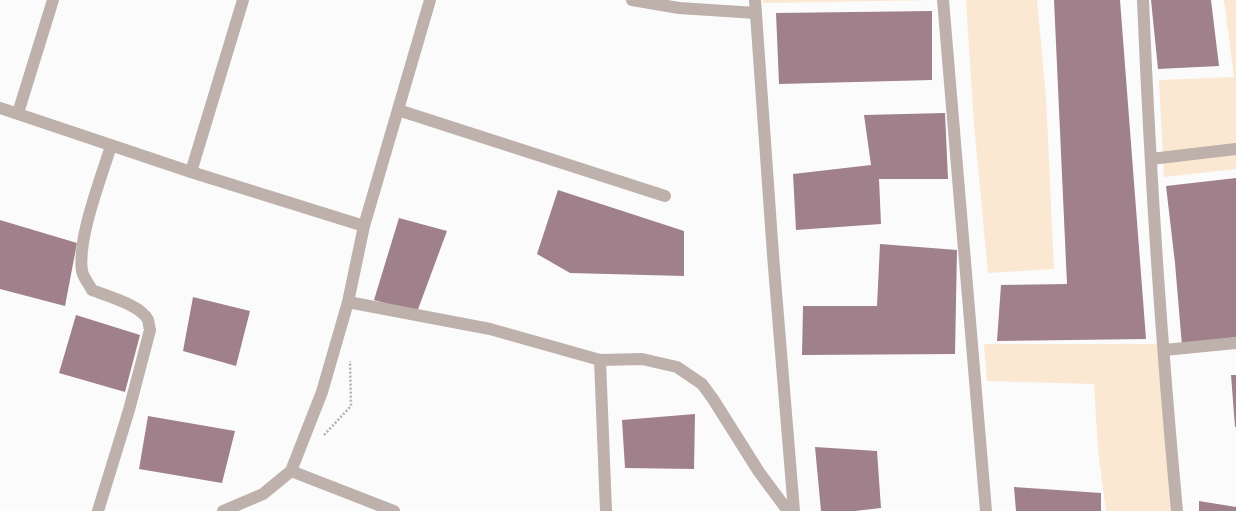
<!DOCTYPE html>
<style>
body{margin:0}
canvas{display:block;background:#fbfbfb}
</style>
<canvas width="1236" height="511"></canvas>
<script>
const g = document.querySelector('canvas').getContext('2d');
g.lineJoin = 'round';
function fillPath(path, color) { g.fillStyle = color; g.fill(path, 'evenodd'); }
function strokePath(path, color, width, dash) { g.strokeStyle = color; g.lineWidth = width; g.lineCap = dash ? 'butt' : 'round'; g.setLineDash(dash || []); g.stroke(path); }
fillPath(new Path2D(`
 M 763,0 L 937,0 L 763,3 Z
 M 966,0 L 1037,0 L 1046,96 L 1054,269 L 988,273 L 974,125 Z
 M 1224,0 L 1236,0 L 1236,169 L 1164,177 L 1159,80 L 1234,77 Z
 M 984,344 L 1158,344 L 1172,511 L 1106,511 L 1098,451 L 1094,384 L 987,381 Z`), '#fbe8d3');
fillPath(new Path2D(`
 M 1054,0 L 1120,0 L 1146,339 L 997,341 L 1001,285 L 1067,284 Z
 M 1151,0 L 1211,0 L 1219,66 L 1158,69 Z
 M 932,11 L 932,80 L 779,84 L 776,13 Z
 M 945,113 L 948,179 L 879,179 L 881,224 L 796,230 L 793,174 L 871,165 L 864,115 Z
 M 1236,178 L 1236,337 L 1182,346 L 1175,263 L 1166,186 Z
 M 558,190 L 684,231 L 684,276 L 570,273 L 537,254 Z
 M 399,218 L 447,231 L 417,312 L 374,300 Z
 M 0,220 L 77,243 L 65,306 L 0,289 Z
 M 880,244 L 957,250 L 955,354 L 802,355 L 803,306 L 877,306 Z
 M 193,297 L 250,311 L 236,366 L 183,351 Z
 M 76,315 L 140,335 L 125,392 L 59,373 Z
 M 1231,375 L 1236,375 L 1236,427 L 1235,427 Z
 M 695,414 L 694,469 L 625,468 L 622,420 Z
 M 148,416 L 235,431 L 222,483 L 139,469 Z
 M 815,447 L 877,451 L 881,508 L 855,511 L 821,511 Z
 M 1014,487 L 1101,493 L 1101,511 L 1016,511 Z
 M 1199,501 L 1236,507 L 1236,511 L 1199,511 Z`), '#a0808a');
strokePath(new Path2D(`
 M 324,435 L 351,406 L 350,361`), '#b4b0af', 2.5, [2, 2]);
strokePath(new Path2D(`
 M 632,0 L 679,8 L 756,13
 M 755,0 L 773,255 L 794,511
 M 943,0 L 986,511
 M 1143,0 C 1150,170 1161,341 1177,511
 M 0,108 L 191,172 L 364,226 L 348,302 L 322,392 L 291,471 L 263,494 L 223,511
 M 398,110 L 665,196
 M 18,113 L 53,0
 M 1151,159 L 1236,149
 M 191,172 L 243,0
 M 364,226 L 430,0
 M 348,302 L 490,329 L 600,360 L 642,359 L 677,367 L 702,384 L 713,399 L 759,472 L 788,511
 M 1164,350 L 1236,343
 M 600,360 L 606,511
 M 291,471 L 394,511
 M 98,511 L 129,410 L 150,330 C 149,327 149,323 148,320 C 141,305 107,296 92,290 C 89,284 83,277 82,271 C 77,239 101,178 111,146`), '#beb0aa', 12);
</script>
